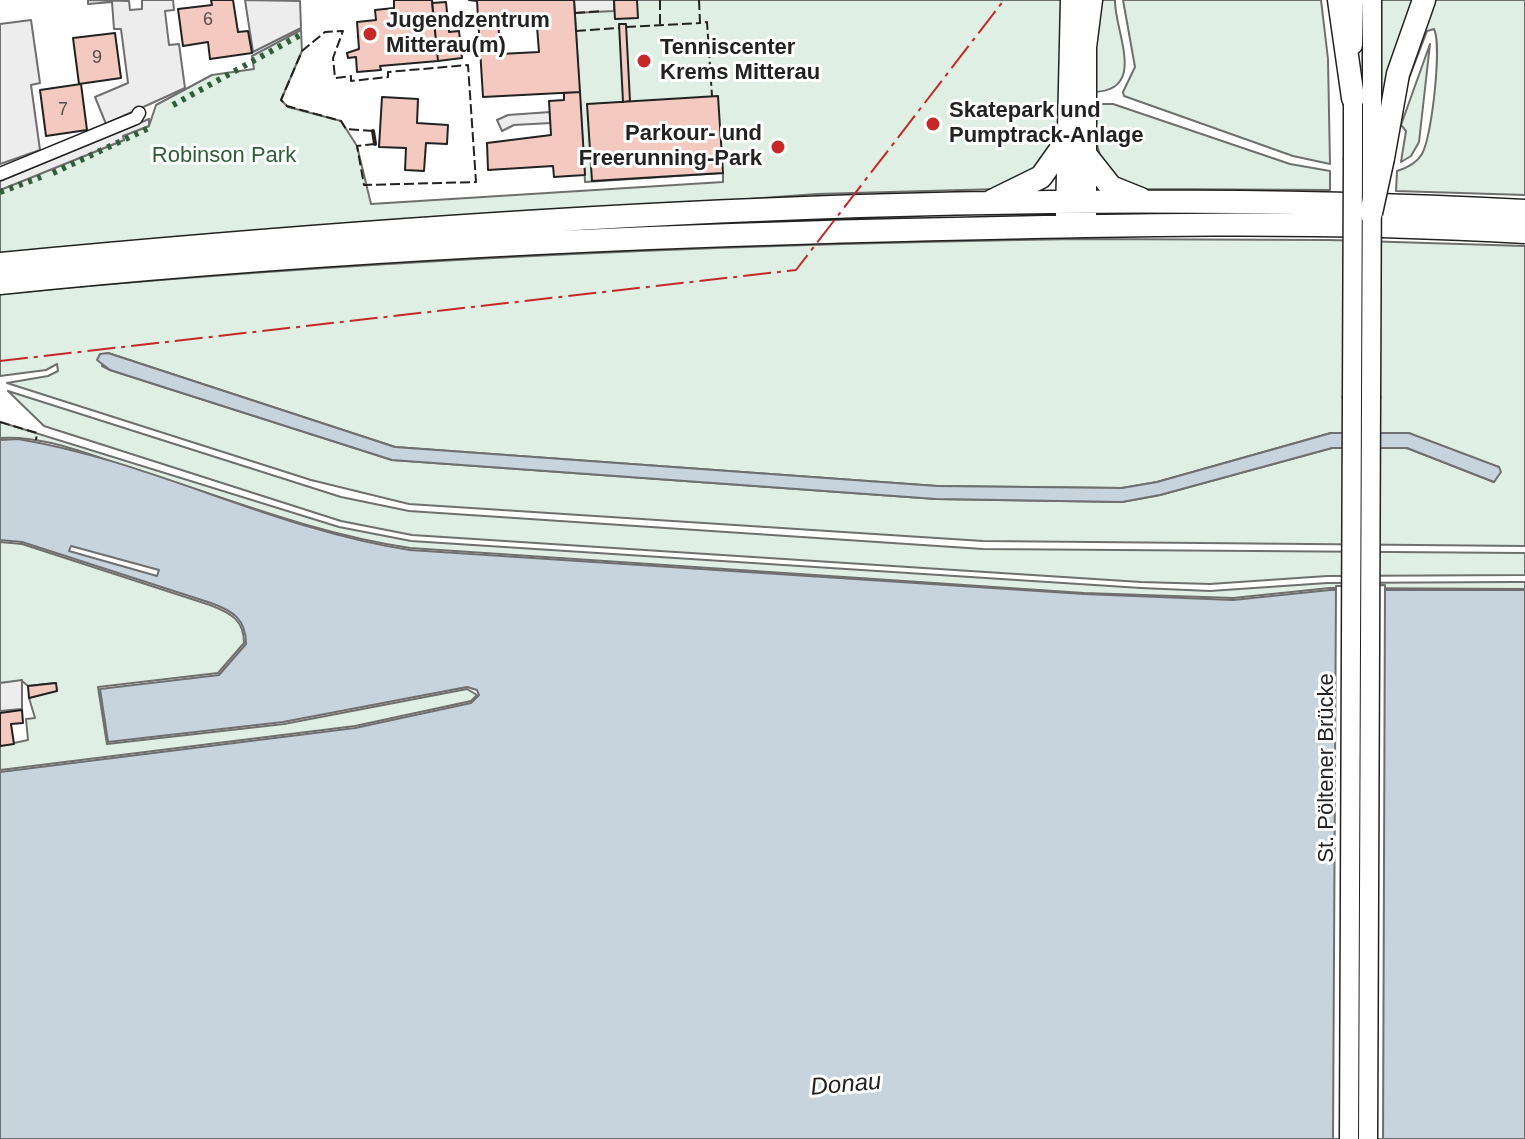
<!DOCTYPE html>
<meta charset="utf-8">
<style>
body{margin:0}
canvas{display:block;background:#fff}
</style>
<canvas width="1525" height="1139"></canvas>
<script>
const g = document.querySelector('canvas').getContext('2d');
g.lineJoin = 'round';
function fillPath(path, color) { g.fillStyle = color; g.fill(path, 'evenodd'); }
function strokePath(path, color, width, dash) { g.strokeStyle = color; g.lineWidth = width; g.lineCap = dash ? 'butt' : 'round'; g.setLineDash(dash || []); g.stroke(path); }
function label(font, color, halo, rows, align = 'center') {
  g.font = font + ' Helvetica,sans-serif'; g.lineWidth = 6; g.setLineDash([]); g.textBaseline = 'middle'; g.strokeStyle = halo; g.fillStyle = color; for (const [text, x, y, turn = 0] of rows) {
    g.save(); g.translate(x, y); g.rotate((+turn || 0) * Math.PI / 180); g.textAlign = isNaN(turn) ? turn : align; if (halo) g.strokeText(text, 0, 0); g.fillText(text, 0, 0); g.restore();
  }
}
const green = new Path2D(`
 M 574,0 L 1064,0 L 1058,139 L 1042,165 L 999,189 L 817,194 L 0,254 L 0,190 L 124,140 L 122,136 L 149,126 L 156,105 L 212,75 L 254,69 L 252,56 L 301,30 L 302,51 L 281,100 L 288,107 L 341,121 L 357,146 L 371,204 L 723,182 L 723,173 L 585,182 Z
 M 1097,0 L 1115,0 C 1114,31 1149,92 1092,92 Z
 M 1123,0 L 1321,0 L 1328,59 L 1330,164 L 1293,156 L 1124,96 L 1123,92 L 1135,67 Z
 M 1380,0 L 1414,0 L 1382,111 L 1380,102 Z
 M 1433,0 L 1525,0 L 1525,195 L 1396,191 L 1397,171 C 1407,168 1416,164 1422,154 C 1432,137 1442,44 1434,29 L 1427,31 L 1398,107 Z
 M 1430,44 L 1419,142 L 1411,156 L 1401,162 L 1406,131 L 1401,125 Z
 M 1093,104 L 1113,104 L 1290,164 L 1330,171 L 1330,190 L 1140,189 C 1096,179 1095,142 1093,104 Z
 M 1077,239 L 1329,240 L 1525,246 L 1525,546 L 983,541 L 409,504 L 311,480 L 7,383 L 48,376 L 58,371 L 57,364 L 46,370 L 0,376 L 0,294 C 359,260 717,244 1077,239 ZM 108,353 L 395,447 L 937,486 L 1122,488 L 1157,482 L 1331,433 L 1499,467 L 1494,482 L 1407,448 L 1332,448 L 1160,495 L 1122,502 L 936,499 L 392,460 L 110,370 L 102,366 Z
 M 8,391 L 341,497 L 409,511 L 983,549 L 1525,553 L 1525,575 L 1327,576 L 1210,584 L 1141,582 L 412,535 L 341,521 L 44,426 Z
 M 0,422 L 339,527 L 411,541 L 1141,588 L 1210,591 L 1327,583 L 1514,582 L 1525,582 L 1525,589 L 1330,588 L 1233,598 L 1084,593 L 410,548 C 315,534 223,497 131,468 C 89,455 45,435 0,438 Z
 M 0,542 L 22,544 L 210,605 C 231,613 244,620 244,643 L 218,673 L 98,687 L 107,744 L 284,724 L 467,689 L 477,695 L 471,701 L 355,726 L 0,770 L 0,746 L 28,740 L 26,719 L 35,718 L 29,698 L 57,690 L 55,683 L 28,686 L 22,681 L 0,683 Z`);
fillPath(green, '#e0efe3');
strokePath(green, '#6f6f6f', 2);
const parking = new Path2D(`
 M 88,0 L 129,1 L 130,10 L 142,9 L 142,0 L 173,0 L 174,10 L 165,11 L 169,45 L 179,44 L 185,88 L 106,124 L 95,97 L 128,83 L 121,29 L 114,29 L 112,2 L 88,4 Z
 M 245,0 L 300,1 L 301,28 L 253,52 Z
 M 574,0 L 614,0 L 614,11 L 575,13 Z
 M 31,20 L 40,83 L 31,85 L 40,150 L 0,164 L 0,24 Z
 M 550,112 L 551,123 L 514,125 L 502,131 L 497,120 L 508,115 Z
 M 149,119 L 149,126 L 123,136 L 124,140 L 0,190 L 0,181 Z
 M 22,680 L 22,709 L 0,711 L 0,683 Z`);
fillPath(parking, '#ededed');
strokePath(parking, '#6f6f6f', 2);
const water = new Path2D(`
 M 108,353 L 395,447 L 937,486 L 1122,488 L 1157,482 L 1331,433 L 1409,433 L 1499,467 L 1501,472 L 1494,482 L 1407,448 L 1332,448 L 1160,495 L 1122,502 L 936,499 L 392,460 L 110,370 L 97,360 L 100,354 Z
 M 18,439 C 152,461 275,530 410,550 L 1084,594 L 1233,600 L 1330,590 L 1525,590 L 1525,1139 L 0,1139 L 0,772 L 355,728 L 471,703 L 479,695 L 477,690 L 467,687 L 283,722 L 108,742 L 100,689 L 219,675 L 246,644 C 246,619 233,611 211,603 L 22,542 L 0,540 L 0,440 Z`);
fillPath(water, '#c7d3dd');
strokePath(water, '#6f6f6f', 2);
const pier = new Path2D(`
 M 71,546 L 159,570 L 157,576 L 69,551 Z
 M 1385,585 L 1383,1139 L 1333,1139 L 1336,586 Z`);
fillPath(pier, '#fff');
strokePath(pier, '#6f6f6f', 2);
const building = new Path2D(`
 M 211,0 L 233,0 L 238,32 L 248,31 L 252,53 L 210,59 L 208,42 L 183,46 L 178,9 L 212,5 Z
 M 394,0 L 432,0 L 438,61 L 380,66 L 381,70 L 357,72 L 356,57 L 348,58 L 347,53 L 359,49 L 357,22 L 376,20 L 375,10 L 394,8 Z
 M 469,0 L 574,0 L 580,92 L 483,97 L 477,1 ZM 536,14 L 539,52 L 500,54 L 498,16 Z
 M 614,0 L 637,0 L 638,18 L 615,19 Z
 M 446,2 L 449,32 L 459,31 L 462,58 L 438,61 L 432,3 Z
 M 619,24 L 626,24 L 630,101 L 623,102 Z
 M 115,33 L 121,78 L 79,84 L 73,38 Z
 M 81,84 L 87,130 L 46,136 L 40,90 Z
 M 580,92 L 585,175 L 554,177 L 553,166 L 488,170 L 487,143 L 551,135 L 549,101 L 564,100 L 564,93 Z
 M 718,96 L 723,173 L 592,181 L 587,104 Z
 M 382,97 L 418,99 L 417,123 L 448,125 L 447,144 L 426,143 L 424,171 L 405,170 L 406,148 L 379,147 Z
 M 56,683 L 57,691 L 29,698 L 28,686 Z
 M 22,710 L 23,723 L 11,724 L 14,744 L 0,746 L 0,713 Z`);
fillPath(building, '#f3c9c0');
strokePath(building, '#222', 2);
const street = new Path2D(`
 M 0,174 L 136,118 L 139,113`);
const primary = new Path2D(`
 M 1353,45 L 1354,0
 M 1353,158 L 1353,87
 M 1372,158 L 1372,0
 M 1349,1139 L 1352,398
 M 1368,1139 L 1371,398`);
const highway = new Path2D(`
 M 1339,0 L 1353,98
 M 1085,154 L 1111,187 L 1141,199
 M 1383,158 L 1398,74 L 1424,0
 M 992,201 L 1041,177 L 1068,139
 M 1067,216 L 1072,0
 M 1085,218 L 1085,47 L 1091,0
 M 0,264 C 505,216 1018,185 1525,211
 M 0,283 C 300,252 602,237 904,230 C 1110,225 1318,220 1525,232`);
strokePath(street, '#222', 15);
strokePath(primary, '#222', 21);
strokePath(highway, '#222', 25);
strokePath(street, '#fff', 12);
strokePath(primary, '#fff', 18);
strokePath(highway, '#fff', 22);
const primaryBridge = new Path2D(`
 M 1352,398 L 1353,158
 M 1371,398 L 1372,158`);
const highwayBridge = new Path2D(`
 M 1371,213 L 1383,158`);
strokePath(primaryBridge, '#222', 21, []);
strokePath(highwayBridge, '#222', 25, []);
strokePath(primaryBridge, '#fff', 18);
strokePath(highwayBridge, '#fff', 22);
strokePath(new Path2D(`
 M 173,105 L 304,33
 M 53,173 L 149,128
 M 0,192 L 41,177`), '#2f5e38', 6, [4, 6]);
strokePath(new Path2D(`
 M 660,0 L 660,25
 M 699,0 L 700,23 L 707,22 L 712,96
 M 575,13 L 603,11
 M 626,27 L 700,23
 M 576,31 L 619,28
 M 373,131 L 346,129 L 341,121 L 287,106 L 281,100 L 302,51 L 325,32 L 343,31 L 333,58 L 335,78 L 351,76 L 351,81 L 388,77 L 388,72 L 468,65 L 476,182 L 364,185 L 357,146 L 375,144
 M 0,422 L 37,433 L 36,440`), '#222', 2, [10, 4]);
strokePath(new Path2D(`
 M 373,131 L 375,144`), '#222', 4);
strokePath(new Path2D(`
 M 0,361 L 796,270 L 1004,0`), '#c62828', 2, [28, 6, 4, 6]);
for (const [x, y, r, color] of [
 [370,34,8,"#c62828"],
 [644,61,8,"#c62828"],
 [933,124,8,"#c62828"],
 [778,147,8,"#c62828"]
]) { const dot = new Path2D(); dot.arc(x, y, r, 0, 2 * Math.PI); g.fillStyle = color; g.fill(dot); strokePath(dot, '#fff', 3); }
label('18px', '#564c4a', null, [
 ["6",208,20],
 ["9",97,58],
 ["7",63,110]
]);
label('bold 22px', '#222', '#fff', [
 ["Jugendzentrum",386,21],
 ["Mitterau(m)",386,46],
 ["Tenniscenter",660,48],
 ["Krems Mitterau",660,73],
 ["Skatepark und",949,111],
 ["Pumptrack-Anlage",949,136],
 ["Parkour- und",762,134,"right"],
 ["Freerunning-Park",762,159,"right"]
], 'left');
label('22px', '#2f5e38', '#fff', [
 ["Robinson Park",224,156]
]);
label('22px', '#222', '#fff', [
 ["St. Pöltener Brücke",1327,768,-90]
]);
label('italic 24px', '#222', '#fff', [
 ["Donau",846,1085,-5]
]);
</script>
